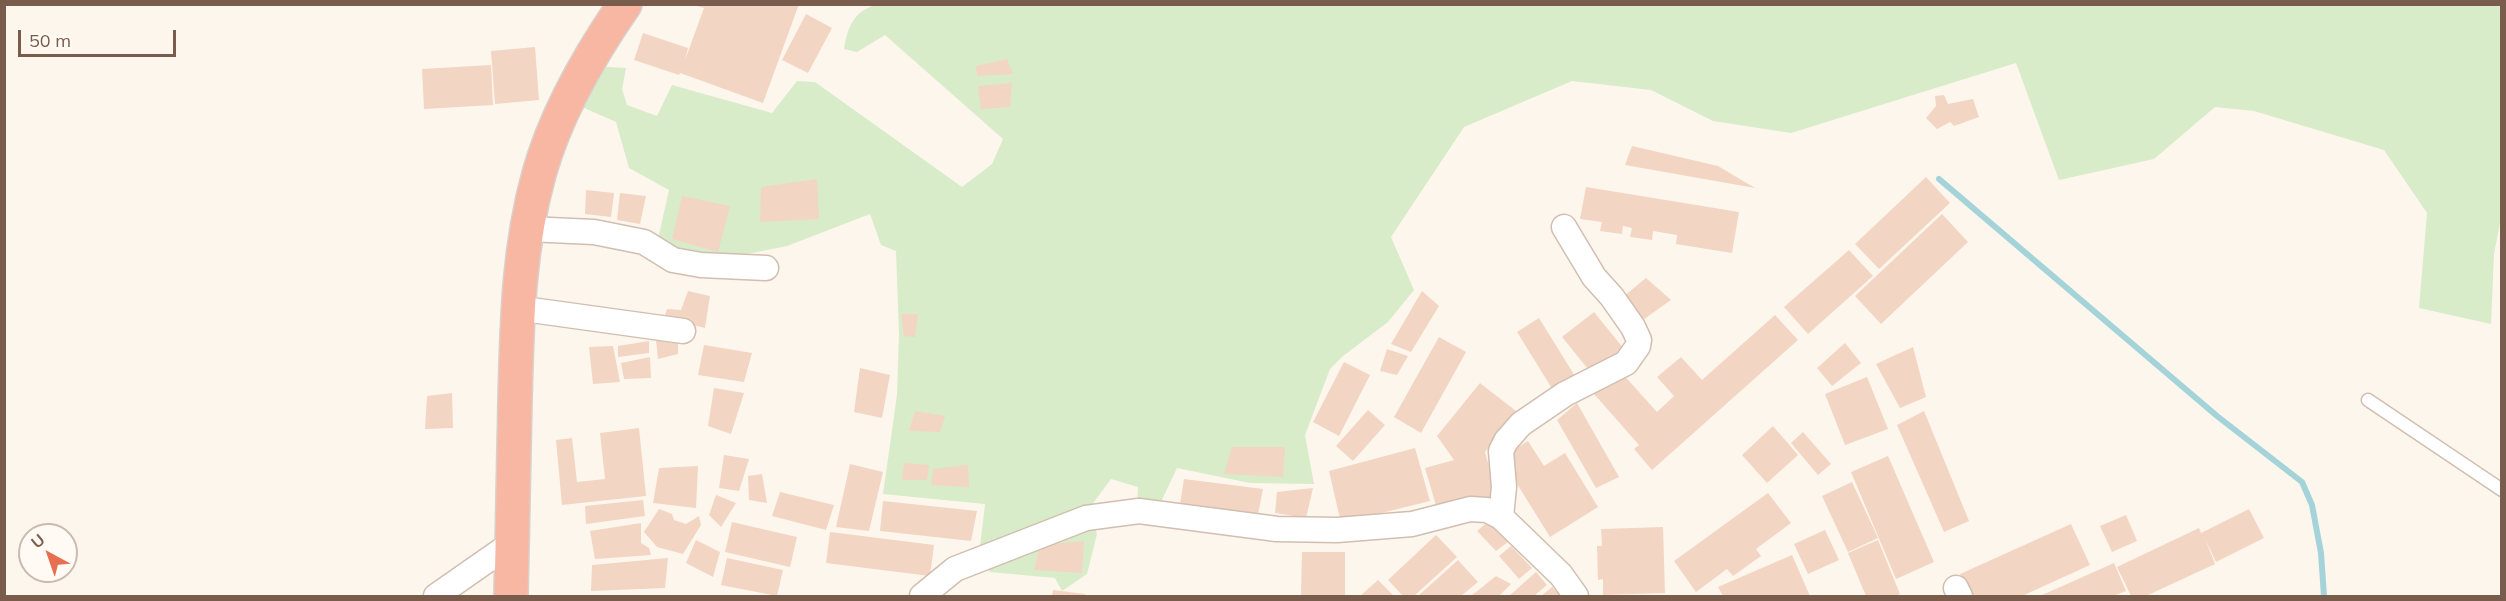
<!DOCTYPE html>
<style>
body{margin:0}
#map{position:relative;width:2506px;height:601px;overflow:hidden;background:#fdf6ec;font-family:Mulish,sans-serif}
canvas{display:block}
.frame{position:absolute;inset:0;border:6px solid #7a5c4d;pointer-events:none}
.north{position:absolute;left:18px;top:523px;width:60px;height:60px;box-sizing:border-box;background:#fffaf3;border:2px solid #cabbb1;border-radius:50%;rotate:320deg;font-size:16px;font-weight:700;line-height:24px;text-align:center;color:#7a5c4d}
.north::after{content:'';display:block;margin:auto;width:21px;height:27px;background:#e76f51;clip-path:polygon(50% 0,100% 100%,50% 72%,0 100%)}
.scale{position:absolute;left:18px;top:30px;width:158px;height:27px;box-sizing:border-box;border:3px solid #7a5c4d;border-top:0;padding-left:8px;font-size:18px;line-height:21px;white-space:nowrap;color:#7a5c4d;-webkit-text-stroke:4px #fffaf3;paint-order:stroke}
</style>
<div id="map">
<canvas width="2506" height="601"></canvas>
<div class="frame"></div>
<div class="north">U</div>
<div class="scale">50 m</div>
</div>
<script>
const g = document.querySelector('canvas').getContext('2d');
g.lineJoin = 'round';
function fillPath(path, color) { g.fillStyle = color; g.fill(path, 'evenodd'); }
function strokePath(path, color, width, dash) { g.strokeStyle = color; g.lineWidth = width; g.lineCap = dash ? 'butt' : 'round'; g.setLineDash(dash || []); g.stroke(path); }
fillPath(new Path2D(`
 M 879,4 L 2501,5 L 2501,218 L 2494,254 L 2491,324 L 2419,308 L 2427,213 L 2384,150 L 2254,111 L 2215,107 L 2154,159 L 2059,180 L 2016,63 L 1791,133 L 1713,121 L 1651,90 L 1572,81 L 1464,127 L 1391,237 L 1414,290 L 1388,322 L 1343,356 L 1330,369 L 1305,435 L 1314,484 L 1250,483 L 1177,468 L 1159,506 L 1137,507 L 1138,487 L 1111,479 L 1088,510 L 1097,534 L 1087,574 L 1062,591 L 1055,578 L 990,572 L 979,555 L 985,504 L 883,494 L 897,395 L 899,334 L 896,251 L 881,245 L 870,214 L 787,246 L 747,254 L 700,259 L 658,239 L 669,190 L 629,168 L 616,122 L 573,103 L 594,66 L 626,68 L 622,89 L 627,105 L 657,116 L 672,85 L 772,113 L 797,81 L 815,82 L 962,187 L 992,164 L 1003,139 L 885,35 L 857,52 L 844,49 C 848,26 854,10 879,4 Z`), '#d8ecc9');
strokePath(new Path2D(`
 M 1939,179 L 2217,416 L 2302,482 L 2312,505 L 2321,553 L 2324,596`), '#a5d3da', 6);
fillPath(new Path2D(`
 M 698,4 L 799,4 L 763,103 L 680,73 L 679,75 L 634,60 L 643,33 L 688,48 L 685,60 L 704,8 L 697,6 Z
 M 806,14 L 832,28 L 808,73 L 782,60 Z
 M 535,47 L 539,100 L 495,104 L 491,51 Z
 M 1007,59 L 1013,74 L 977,76 L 976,66 Z
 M 491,65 L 493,105 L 424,109 L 422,69 Z
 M 1012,83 L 1010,107 L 981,109 L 978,86 Z
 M 1944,95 L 1948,104 L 1973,99 L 1979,117 L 1954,126 L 1950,122 L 1937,129 L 1926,118 L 1936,106 L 1935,96 Z
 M 1632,146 L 1718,166 L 1755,188 L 1625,165 Z
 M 1926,177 L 1950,203 L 1879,269 L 1855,244 Z
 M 817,179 L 819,219 L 760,222 L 761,187 Z
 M 1586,187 L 1739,212 L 1732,253 L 1676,244 L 1677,235 L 1653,231 L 1652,240 L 1630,237 L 1632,228 L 1623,226 L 1622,234 L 1600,231 L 1602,222 L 1580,219 Z
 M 586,190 L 614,193 L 611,217 L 585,214 Z
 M 620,193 L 646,196 L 640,224 L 617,220 Z
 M 682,196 L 730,206 L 718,252 L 672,239 Z
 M 1942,214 L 1968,242 L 1881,324 L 1855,296 Z
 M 1849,250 L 1873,276 L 1808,334 L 1784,307 Z
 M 1646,278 L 1671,300 L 1640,322 L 1624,296 Z
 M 688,291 L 710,296 L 705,328 L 664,318 L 667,309 L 681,310 Z
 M 1422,291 L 1439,306 L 1411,352 L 1391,344 Z
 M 1594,312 L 1624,349 L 1592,374 L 1562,337 Z
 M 901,314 L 918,314 L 915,337 L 904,336 Z
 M 1775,315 L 1798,340 L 1652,470 L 1634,449 L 1639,445 L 1594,394 L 1620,371 L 1657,412 L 1674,396 L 1657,377 L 1681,357 L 1702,380 Z
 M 1539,318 L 1578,381 L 1556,395 L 1517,332 Z
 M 678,336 L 678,354 L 658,359 L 656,340 Z
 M 1439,337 L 1466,352 L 1421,433 L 1394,417 Z
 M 649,341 L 649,353 L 618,357 L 618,346 Z
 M 1845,343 L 1861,363 L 1832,386 L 1817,368 Z
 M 704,345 L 752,353 L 744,382 L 698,375 Z
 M 613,346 L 620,382 L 593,384 L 589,347 Z
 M 1913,347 L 1926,397 L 1900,408 L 1876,364 Z
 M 1387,349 L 1408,356 L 1397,375 L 1380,371 Z
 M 650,357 L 651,378 L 624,379 L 621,363 Z
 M 1344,362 L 1370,375 L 1339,436 L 1313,422 Z
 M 860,368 L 890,375 L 882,418 L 854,412 Z
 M 1867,377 L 1888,429 L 1845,445 L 1825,394 Z
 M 1480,383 L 1516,411 L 1485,452 L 1497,495 L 1438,512 L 1425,468 L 1454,460 L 1437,436 Z
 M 714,388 L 744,393 L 731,434 L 708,426 Z
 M 452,393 L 453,428 L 425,429 L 427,396 Z
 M 1577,403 L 1619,477 L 1596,488 L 1557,420 Z
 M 1368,410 L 1385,425 L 1353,461 L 1336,446 Z
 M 915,411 L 945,416 L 940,432 L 909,431 Z
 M 1924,411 L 1969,521 L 1944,532 L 1897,425 Z
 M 1773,426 L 1798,455 L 1767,483 L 1742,455 Z
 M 639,428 L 646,496 L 562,505 L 556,440 L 572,438 L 577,482 L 605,479 L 600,433 Z
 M 1803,432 L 1831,464 L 1818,475 L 1791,443 Z
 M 1528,441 L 1544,466 L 1565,453 L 1598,507 L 1550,537 L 1501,458 Z
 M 1232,447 L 1285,447 L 1283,477 L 1224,474 Z
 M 1415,448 L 1430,501 L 1341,523 L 1329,471 Z
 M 724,455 L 749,459 L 739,491 L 719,488 Z
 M 1888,456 L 1934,562 L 1896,579 L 1851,472 Z
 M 904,463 L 929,465 L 927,480 L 902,480 Z
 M 850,464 L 883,472 L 869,531 L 836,527 Z
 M 968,465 L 969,487 L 931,485 L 933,469 Z
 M 698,466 L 696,508 L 653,503 L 659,468 Z
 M 762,474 L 767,503 L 749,500 L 748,476 Z
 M 1184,479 L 1263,489 L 1258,514 L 1180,504 Z
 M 1852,482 L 1878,538 L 1848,552 L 1822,496 Z
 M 1313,488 L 1306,518 L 1275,513 L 1277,492 Z
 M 780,492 L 834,505 L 826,530 L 772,516 Z
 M 1768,493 L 1791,523 L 1756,549 L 1761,556 L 1733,576 L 1727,569 L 1696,592 L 1674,561 Z
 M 716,495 L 736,503 L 721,527 L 709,515 Z
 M 643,500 L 645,516 L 586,524 L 585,506 Z
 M 883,501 L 977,511 L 971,541 L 880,531 Z
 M 659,509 L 672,514 L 674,520 L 686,524 L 699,516 L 701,525 L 683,554 L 657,547 L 644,532 Z
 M 2249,509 L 2264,538 L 2216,562 L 2205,539 L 2215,564 L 2146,596 L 2131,596 L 2117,567 L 2199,528 L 2201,533 Z
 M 2126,515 L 2137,541 L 2112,552 L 2100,526 Z
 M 1489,521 L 1508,542 L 1496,551 L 1477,531 Z
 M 732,522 L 797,537 L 790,567 L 725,552 Z
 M 641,523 L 641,543 L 649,548 L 651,555 L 595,559 L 590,531 Z
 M 2071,524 L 2090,565 L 2022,596 L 1970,596 L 1960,574 Z
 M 1663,527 L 1665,593 L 1603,595 L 1603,579 L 1598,580 L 1597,546 L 1602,546 L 1601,529 Z
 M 1825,530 L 1839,560 L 1808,574 L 1794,544 Z
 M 830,532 L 934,545 L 930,576 L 826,563 Z
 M 1436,535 L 1457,557 L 1414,596 L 1403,596 L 1388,580 Z
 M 696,540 L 720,552 L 713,577 L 686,563 Z
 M 1878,540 L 1900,594 L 1895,596 L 1866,596 L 1848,553 Z
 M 1084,541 L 1082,573 L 1034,570 L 1040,545 Z
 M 1511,546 L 1532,568 L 1519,579 L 1499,556 Z
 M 1302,552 L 1345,552 L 1345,596 L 1301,596 Z
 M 1792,555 L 1810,596 L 1723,596 L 1718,587 Z
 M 668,558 L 665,588 L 591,591 L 592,565 Z
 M 727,558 L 783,570 L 777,596 L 721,585 Z
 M 1458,560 L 1478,582 L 1461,596 L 1418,596 Z
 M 2114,563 L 2126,591 L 2113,596 L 2040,596 Z
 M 1536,572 L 1547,585 L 1534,596 L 1509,596 Z
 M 1496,576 L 1511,584 L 1499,596 L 1471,596 Z
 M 1378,580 L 1394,596 L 1360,596 Z
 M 1552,587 L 1561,596 L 1541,596 Z
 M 1053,590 L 1085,594 L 1085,596 L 1052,596 Z`), '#f3d5c3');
const lane = new Path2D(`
 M 2368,400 L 2502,490`);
const street = new Path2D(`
 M 528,229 L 594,232 L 644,242 L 673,260 L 701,265 L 766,268
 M 517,308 L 683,331
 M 1501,517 L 1504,487 L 1501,451 L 1506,441 L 1521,424 L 1565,394 L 1626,363 L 1638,346 L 1639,340 L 1633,327 L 1612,297 L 1594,277 L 1564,227
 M 1956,588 L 1960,596
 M 436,596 L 512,543
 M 922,596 L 955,569 L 1086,518 L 1139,511 L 1277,529 L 1337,530 L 1412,524 L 1470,509 L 1487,510 L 1501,517 L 1561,575 L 1576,596`);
const highway = new Path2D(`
 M 511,596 C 512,531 514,466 515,400 C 517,323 518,250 539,174 C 556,113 589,56 625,4`);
strokePath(lane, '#d1beb0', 15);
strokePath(street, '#d1beb0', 27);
strokePath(highway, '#dad1cd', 36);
strokePath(lane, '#fff', 12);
strokePath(street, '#fff', 24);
strokePath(highway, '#f7b7a3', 33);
</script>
